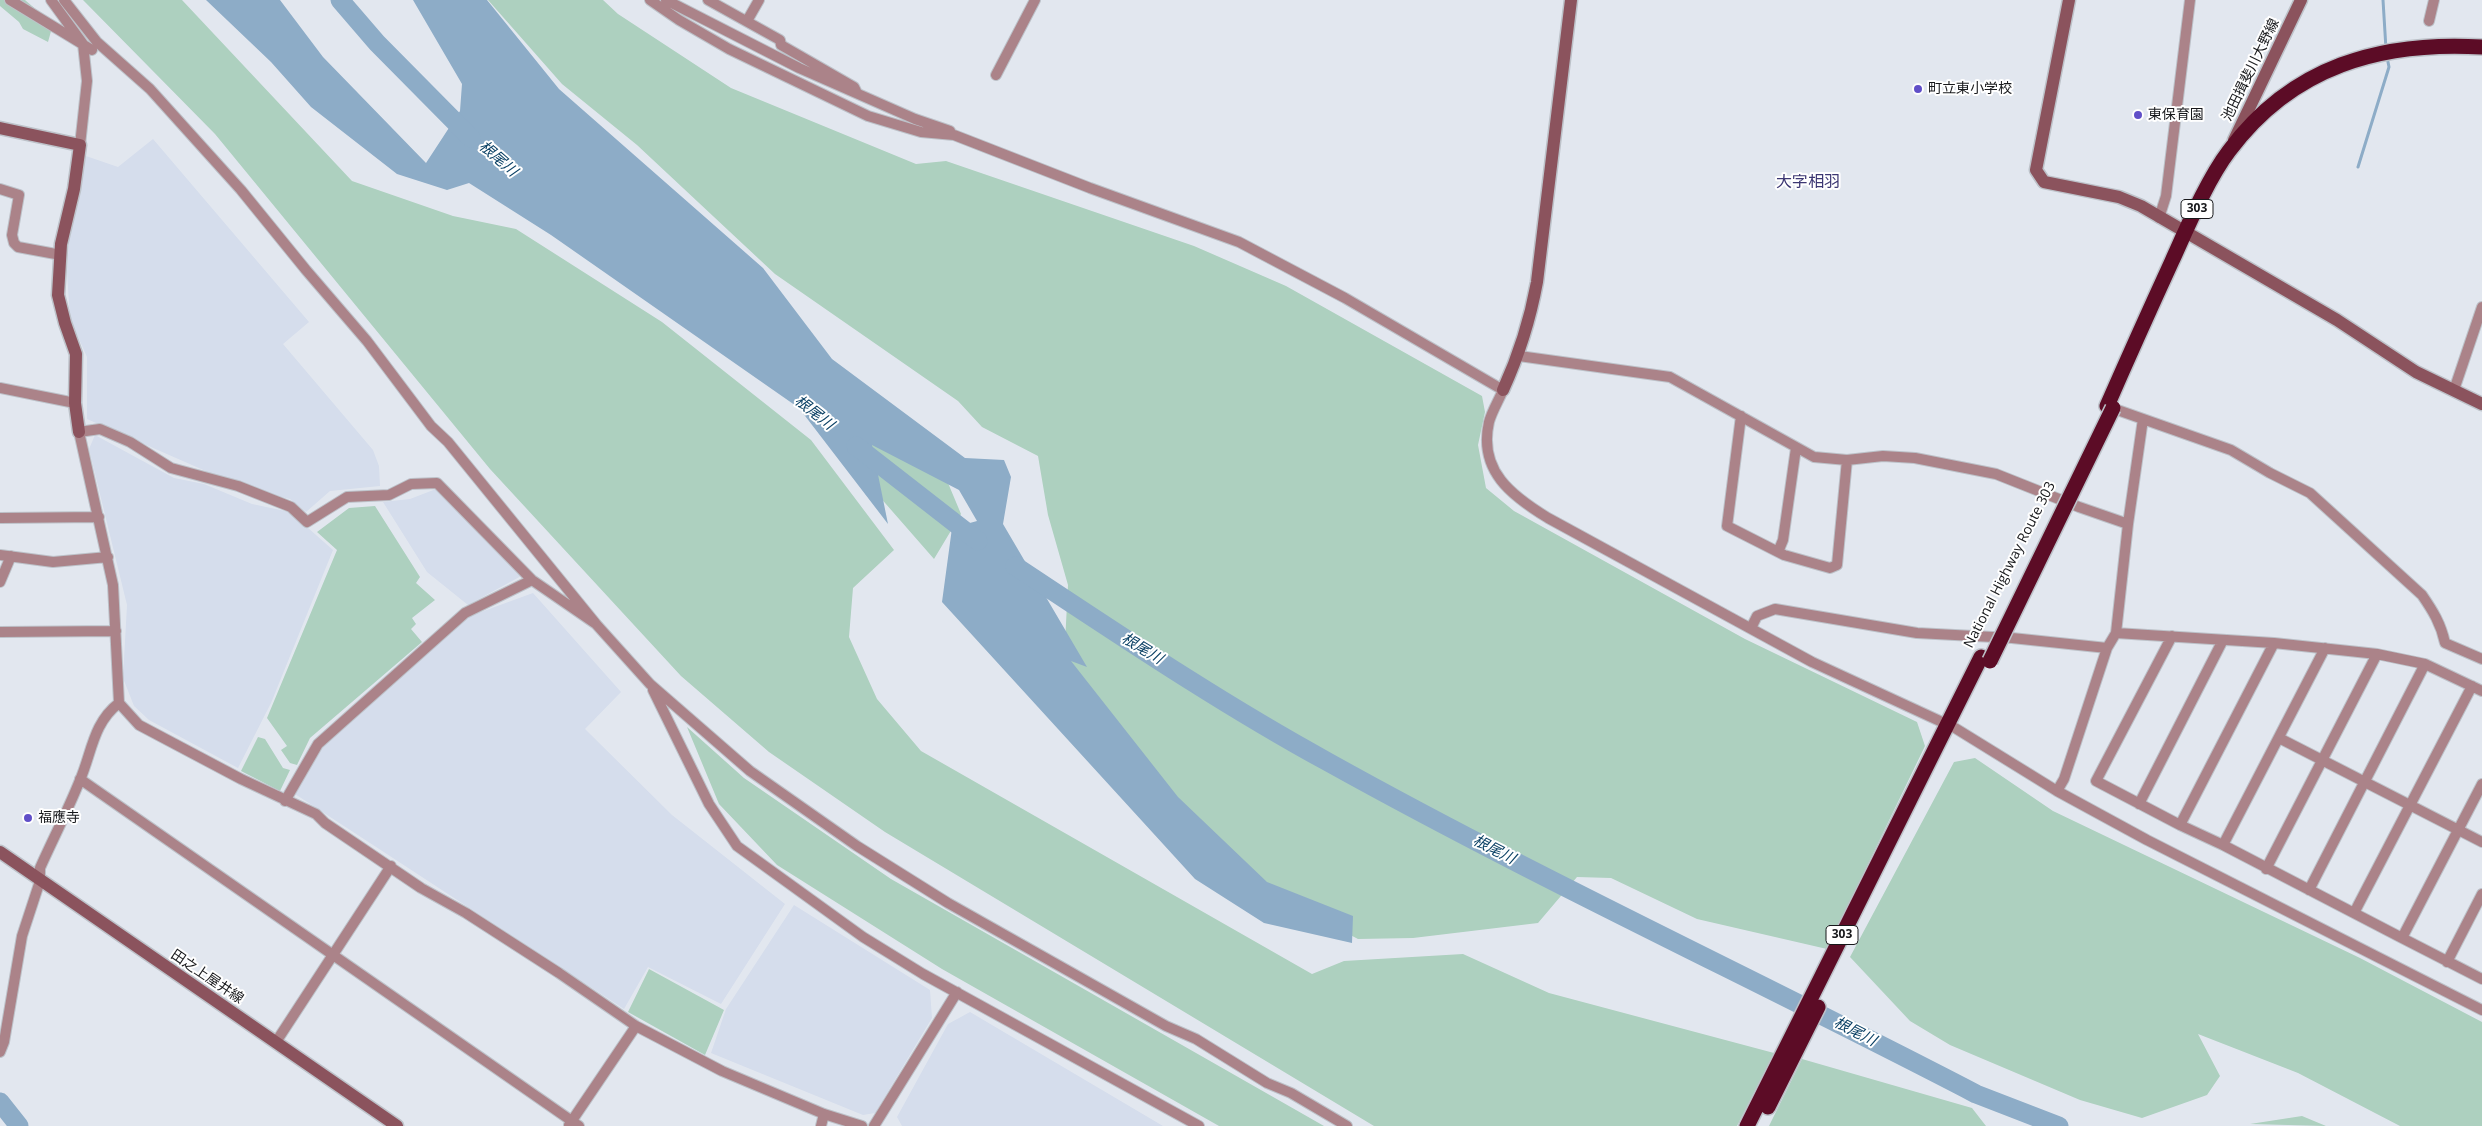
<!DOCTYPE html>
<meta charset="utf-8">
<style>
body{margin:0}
canvas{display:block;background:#e2e7ef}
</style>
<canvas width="2482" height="1126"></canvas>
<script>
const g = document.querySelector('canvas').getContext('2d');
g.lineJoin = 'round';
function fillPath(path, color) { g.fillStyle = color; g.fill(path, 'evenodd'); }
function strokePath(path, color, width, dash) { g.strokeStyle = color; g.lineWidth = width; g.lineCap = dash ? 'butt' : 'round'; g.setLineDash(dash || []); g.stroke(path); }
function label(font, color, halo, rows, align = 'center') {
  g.font = font + ' "Open Sans","Noto Sans JP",sans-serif'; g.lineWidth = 4; g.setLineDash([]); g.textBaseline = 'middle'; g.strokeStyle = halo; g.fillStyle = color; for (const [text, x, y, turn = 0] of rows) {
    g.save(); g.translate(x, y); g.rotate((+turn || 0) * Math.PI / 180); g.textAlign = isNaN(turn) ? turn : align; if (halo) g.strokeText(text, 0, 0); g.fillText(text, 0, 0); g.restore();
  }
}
fillPath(new Path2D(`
 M 153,139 L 309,322 L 283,344 L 373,450 L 379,466 L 380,486 L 330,491 L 306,512 L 290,499 L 249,490 L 87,419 L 87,357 L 70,319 L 67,272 L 70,224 L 86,156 L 118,167 Z
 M 95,435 L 174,478 L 204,484 L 252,504 L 290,512 L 333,550 L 271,703 L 238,768 L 149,720 L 134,706 L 123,678 L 127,605 L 89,449 Z
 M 436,489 L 523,575 L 468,605 L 427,572 L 383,502 L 410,499 Z
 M 533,593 L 621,692 L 585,729 L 672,815 L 785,904 L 721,1004 L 648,967 L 624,1009 L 295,794 L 323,747 L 470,616 Z
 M 794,905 L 930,990 L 932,1018 L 875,1113 L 863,1115 L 711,1053 L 726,1009 Z
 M 970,1012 L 1163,1126 L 902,1126 L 897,1117 L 948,1024 Z`), '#d5ddec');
fillPath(new Path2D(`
 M 0,0 L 25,0 L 53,24 L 48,42 L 23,29 L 19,22 L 0,6 Z
 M 83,0 L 182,0 L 352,181 L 453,216 L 516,229 L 662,322 L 811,440 L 894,550 L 853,588 L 849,637 L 877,699 L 921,751 L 1312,974 L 1344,961 L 1463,954 L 1549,993 L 1774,1053 L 1737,1126 L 1374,1126 L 885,832 L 769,752 L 681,676 L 490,469 L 215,134 Z
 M 488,0 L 603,0 L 618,14 L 731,88 L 916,164 L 946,161 L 1194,246 L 1286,286 L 1482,396 L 1485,412 L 1478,445 L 1486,488 L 1514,511 L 1745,639 L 1917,722 L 1925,746 L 1827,949 L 1697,919 L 1611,878 L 1577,877 L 1538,923 L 1413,938 L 1358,939 L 1243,879 L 1063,681 L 1068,585 L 1048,515 L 1038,456 L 982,427 L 958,401 L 775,274 L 637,145 L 562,84 Z
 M 835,394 L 930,440 L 961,514 L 934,559 L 844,456 Z
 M 375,506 L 420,577 L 416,583 L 435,600 L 412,618 L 416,624 L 411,629 L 422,642 L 310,738 L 297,765 L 290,763 L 281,750 L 287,746 L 267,718 L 337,550 L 317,532 L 349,508 Z
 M 687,727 L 744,778 L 891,879 L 1324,1126 L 1219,1126 L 942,969 L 777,865 L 719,804 Z
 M 258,737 L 265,739 L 283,768 L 290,770 L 280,791 L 241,771 Z
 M 1975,758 L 2053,811 L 2360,958 L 2482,1022 L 2482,1126 L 2400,1126 L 2298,1073 L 2198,1034 L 2220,1076 L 2207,1095 L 2142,1118 L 2080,1100 L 1950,1045 L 1910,1021 L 1850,957 L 1954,762 Z
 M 649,969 L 724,1010 L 705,1055 L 628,1012 Z
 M 1802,1059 L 1972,1108 L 1986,1126 L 1769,1126 Z
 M 2302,1116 L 2326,1126 L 2250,1124 Z`), '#add0bf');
fillPath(new Path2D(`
 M 206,0 L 280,0 L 323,57 L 426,163 L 460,111 L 462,84 L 413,0 L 487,0 L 559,89 L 763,268 L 832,359 L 965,458 L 1004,460 L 1011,477 L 1003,524 L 1087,667 L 1071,661 L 1178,797 L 1267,882 L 1353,916 L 1352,943 L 1264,923 L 1195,879 L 942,602 L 952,528 L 977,521 L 959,490 L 872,445 L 888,524 L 799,408 L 551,235 L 469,183 L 447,190 L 397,174 L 311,107 L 271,62 Z`), '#8dacc7');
strokePath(new Path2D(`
 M 2383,0 L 2386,49
 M 2358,167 L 2389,67 L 2387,57`), '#8dacc7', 3);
strokePath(new Path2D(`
 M 340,0 L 377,43 L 471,138
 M 856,446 L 978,541
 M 1015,566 C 1118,634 1220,703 1328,762 C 1540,880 1761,982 1976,1094 L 2059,1126
 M 0,1102 L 19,1126`), '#8dacc7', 19);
const street = new Path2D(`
 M 10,0 L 92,50
 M 51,0 L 83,44 L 87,81 L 80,145
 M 64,0 L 97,42 L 150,89 L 241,190 L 306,270 L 367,341 L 431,426 L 448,442 L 596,624 L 650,684 L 750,771 L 857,846 L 948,903 L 1166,1026 L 1196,1039 L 1267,1083 L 1291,1093 L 1347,1126
 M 650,0 L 679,20 L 729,49 L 868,116 L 921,132 L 954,135 L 1090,188 L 1239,242 L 1345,298 L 1503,390 C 1499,400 1492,411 1489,422 C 1478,471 1512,496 1548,518 L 1812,662 L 1955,728 L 2057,791 L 2147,840 L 2482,1010
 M 666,0 L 799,68 L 915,119 L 950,131
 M 708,0 L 780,40 L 781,45 L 854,87 L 856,91
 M 747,21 L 759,0
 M 2429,21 L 2434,0
 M 996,75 L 1035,0
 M 0,189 L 19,195 L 12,235 L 14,243 L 18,247 L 61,255
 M 2159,218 L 2166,196 L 2190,0
 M 1519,356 L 1670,377 L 1814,457 L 1847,460 L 1883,456 L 1915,458 L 1996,474 L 2079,507 L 2128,524
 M 0,388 L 75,403
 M 2454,390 L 2482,307
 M 2109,407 L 2231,450 L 2270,473 L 2310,493 L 2422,595 C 2433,611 2441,624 2445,643 L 2482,659
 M 1741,416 L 1727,526 L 1784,555 L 1830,568 L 1837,565 L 1847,460
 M 0,518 L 99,517
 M 1778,552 L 1783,540 L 1796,448
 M 0,555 L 53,562 L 108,557
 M 0,582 L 11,556
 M 596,624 L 532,580 L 437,483 L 411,484 L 389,495 L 347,497 L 307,522 L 291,507 L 238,486 L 171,468 L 130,442 L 100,429 L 79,432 L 113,585 L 119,703 L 139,725 L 241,779 L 316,814 L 325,823 L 421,888 L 466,913 L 559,973 L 636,1026 L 722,1071 L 824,1114 L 862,1126
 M 1751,628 L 1757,616 L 1775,609 L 1917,633 L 2012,638 L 2107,648
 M 0,632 L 116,631
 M 2116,633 L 2128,524 L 2143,419
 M 2172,636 L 2096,781 L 2180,825 L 2274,643
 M 653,690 L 709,804 L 737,846 L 863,937 L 923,974 L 1199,1126
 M 2279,738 L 2482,842
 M 80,779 L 579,1126
 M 2482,784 L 2402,938 L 2482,979
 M 2057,791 L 2064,779 L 2107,648 L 2116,633 L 2274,643 L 2377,654 L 2425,664 L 2482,691
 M 285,801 L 318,744 L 465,613 L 532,580
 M 2139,804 L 2223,640
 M 2180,825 L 2223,845 L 2325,648
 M 2223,845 L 2402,938
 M 2266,869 L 2377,654
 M 2309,890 L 2425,664
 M 2354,913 L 2472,686
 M 2447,962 L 2482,894
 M 276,1042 L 391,866
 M 0,1052 L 4,1042 L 22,936 L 40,881 L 40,868 C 53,839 68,810 80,780 C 92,752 93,723 119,703
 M 569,1125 L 636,1026
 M 821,1126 L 824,1114
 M 874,1126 L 957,992`);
const secondary = new Path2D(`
 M 2069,0 L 2036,170 L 2044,182 L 2119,197 L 2141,206 L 2337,320 L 2416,372 L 2482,404
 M 0,128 L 80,145 L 74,189 L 61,244 L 58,295 L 65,323 L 76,354 L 75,403 L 79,432
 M 2234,140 L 2301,0
 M 1503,390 C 1519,355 1530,320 1537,282 L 1571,0
 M 0,852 L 397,1126`);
const highway = new Path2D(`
 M 2107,406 C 2128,358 2150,309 2172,261 C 2187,228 2207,180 2229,151 C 2292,66 2381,41 2482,47
 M 1768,1107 L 1818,1007
 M 1747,1126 L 1981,657`);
strokePath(street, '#bdc2c9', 12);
strokePath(secondary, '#bdc2c9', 15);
strokePath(highway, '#bdc2c9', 18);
strokePath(street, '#ab8389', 10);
strokePath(secondary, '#8b535d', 12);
strokePath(highway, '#5c0c26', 15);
const highwayBridge = new Path2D(`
 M 1990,661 L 2113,408`);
strokePath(highwayBridge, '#bdc2c9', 18, []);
strokePath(highwayBridge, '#5c0c26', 15);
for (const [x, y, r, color] of [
 [1918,89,5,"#604fc8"],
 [2138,115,5,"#604fc8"],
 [28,818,5,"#604fc8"]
]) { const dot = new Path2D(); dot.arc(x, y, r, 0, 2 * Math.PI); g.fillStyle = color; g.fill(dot); strokePath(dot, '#fff', 2); }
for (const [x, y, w] of [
 [2197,209,32],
 [1842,935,32]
]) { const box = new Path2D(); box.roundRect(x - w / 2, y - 9.5, w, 19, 4); g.fillStyle = '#fff'; g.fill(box); strokePath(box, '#17181b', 1); }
label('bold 12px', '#17181b', null, [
 ["303",2197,209],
 ["303",1842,935]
]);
label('14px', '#17181b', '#fff', [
 ["池田揖斐川大野線",2251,70,-64],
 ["National Highway Route 303",2010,565,-63],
 ["田之上屋井線",207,977,34]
]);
label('14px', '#17181b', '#fff', [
 ["町立東小学校",1928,89],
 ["東保育園",2148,115],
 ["福應寺",38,818]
], 'left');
label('italic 15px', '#0b4165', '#fff', [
 ["根尾川",498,159,41],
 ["根尾川",814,413,38],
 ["根尾川",1142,649,31],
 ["根尾川",1494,850,27],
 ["根尾川",1855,1032,27]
]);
label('16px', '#3c3773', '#fff', [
 ["大字相羽",1808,182]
]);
</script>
